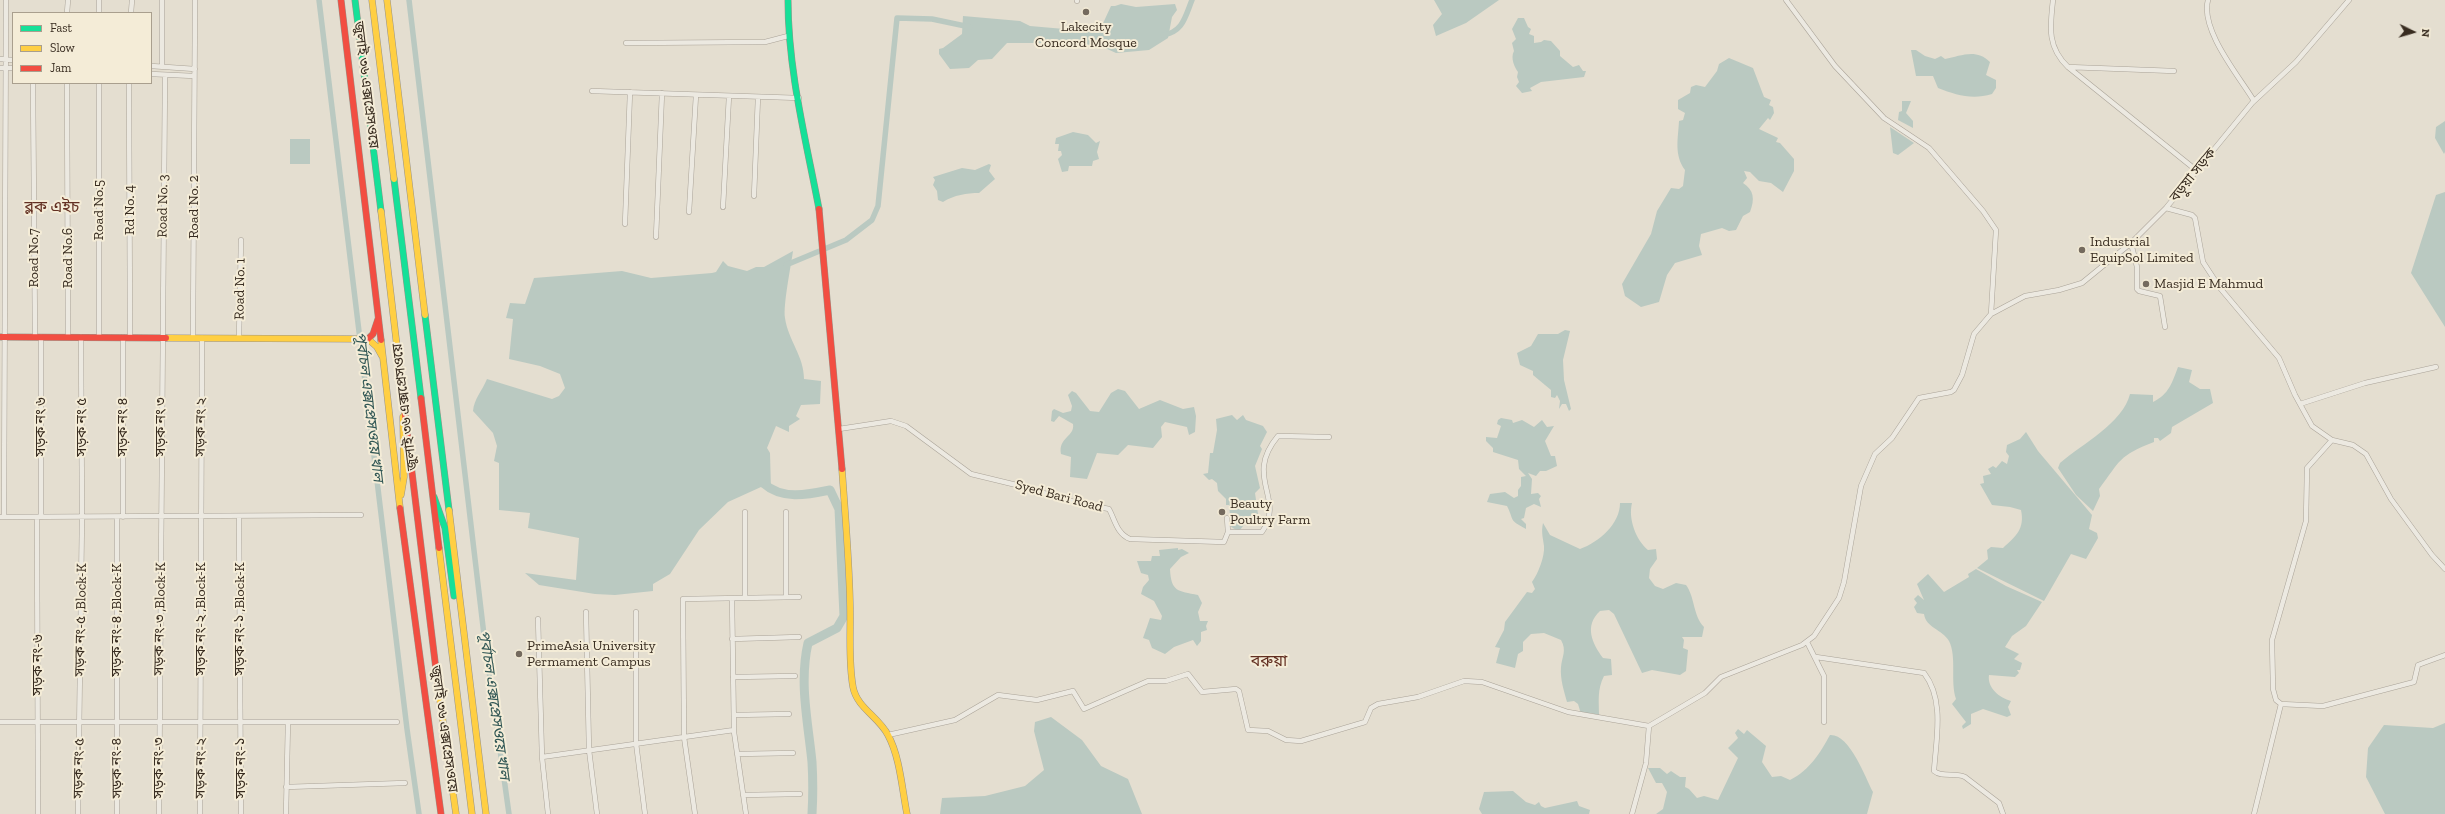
<!DOCTYPE html>
<meta charset="utf-8">
<style>
body{margin:0}
#map{position:relative;width:2445px;height:814px;overflow:hidden;background:#e4ded0;font-family:"Zilla Slab",serif}
canvas{display:block}
.legend{position:absolute;left:12px;top:12px;width:140px;height:72px;box-sizing:border-box;background:#f4ecd7;border:1px solid #a99f8e;margin:0;padding:5px 7px;list-style:none;font-size:12px;color:#382c20}
.legend li{display:flex;align-items:center;gap:8px;height:20px}
.legend b{width:20px;border:1px solid #a99f8e}
.north{position:absolute;left:2393px;top:12px;width:40px;height:40px;-webkit-text-stroke:3px #f4ecd7;paint-order:stroke;rotate:95deg;font-size:11px;font-weight:700;line-height:16px;text-align:center;color:#382c20}
.north::after{content:'';display:block;margin:auto;width:14px;height:18px;background:#382c20;clip-path:polygon(50% 0,100% 100%,50% 72%,0 100%)}
</style>
<div id="map">
<canvas width="2445" height="814"></canvas>
<ul class="legend">
<li><b style="height:5px;background:#16e098"></b>Fast</li>
<li><b style="height:5px;background:#ffcf43"></b>Slow</li>
<li><b style="height:5px;background:#f24e42"></b>Jam</li>
</ul>
<div class="north">N</div>
</div>
<script>
const g = document.querySelector('canvas').getContext('2d');
g.lineJoin = 'round';
function fillPath(path, color) { g.fillStyle = color; g.fill(path, 'evenodd'); }
function strokePath(path, color, width, dash) { g.strokeStyle = color; g.lineWidth = width; g.lineCap = dash ? 'butt' : 'round'; g.setLineDash(dash || []); g.stroke(path); }
function label(font, color, halo, rows, align = 'center') {
  g.font = font + ' "Zilla Slab","Noto Sans Bengali",serif'; g.lineWidth = 4; g.setLineDash([]); g.textBaseline = 'middle'; g.strokeStyle = halo; g.fillStyle = color; for (const [text, x, y, turn = 0] of rows) {
    g.save(); g.translate(x, y); g.rotate((+turn || 0) * Math.PI / 180); g.textAlign = isNaN(turn) ? turn : align; if (halo) g.strokeText(text, 0, 0); g.fillText(text, 0, 0); g.restore();
  }
}
fillPath(new Path2D(`
 M 1434,0 L 1499,0 L 1466,23 L 1436,36 L 1433,25 L 1442,14 Z
 M 1121,4 L 1136,7 L 1175,4 L 1177,10 L 1172,17 L 1168,38 L 1149,50 L 1116,53 L 1103,47 L 1078,43 L 1007,43 L 992,59 L 978,60 L 969,68 L 950,69 L 939,54 L 939,49 L 943,48 L 962,34 L 963,16 L 1020,21 L 1030,26 L 1099,32 L 1111,6 L 1115,6 Z
 M 1518,18 L 1524,18 L 1528,27 L 1531,29 L 1529,34 L 1534,36 L 1534,43 L 1541,42 L 1544,40 L 1551,41 L 1560,51 L 1560,56 L 1573,67 L 1579,65 L 1583,71 L 1586,71 L 1584,77 L 1541,82 L 1530,88 L 1532,91 L 1522,93 L 1516,86 L 1519,82 L 1517,77 L 1518,72 C 1515,68 1510,58 1514,51 L 1512,43 L 1516,39 L 1512,29 Z
 M 1911,50 L 1916,50 L 1925,56 L 1935,59 L 1941,56 L 1945,59 C 1961,56 1976,48 1990,62 L 1986,75 L 1996,80 L 1996,88 L 1992,94 C 1972,100 1956,95 1938,88 L 1933,76 L 1916,76 Z
 M 1729,58 L 1753,68 L 1764,97 L 1771,100 L 1769,105 L 1773,107 L 1774,113 L 1770,120 L 1768,118 L 1759,129 L 1778,138 L 1776,142 L 1780,143 L 1794,159 L 1794,171 L 1783,192 L 1771,183 L 1759,181 L 1750,172 L 1744,171 L 1747,178 L 1743,183 C 1754,190 1755,199 1750,212 L 1743,216 L 1736,230 L 1729,231 L 1722,228 L 1701,234 L 1699,246 L 1702,255 L 1675,263 L 1667,275 L 1659,302 L 1641,307 L 1625,296 L 1622,284 L 1651,234 L 1657,211 L 1671,188 L 1679,189 L 1683,186 L 1685,170 C 1674,155 1678,139 1679,121 L 1683,120 L 1685,113 L 1678,109 L 1678,100 L 1690,93 L 1691,87 L 1696,85 L 1705,87 L 1717,71 L 1719,64 Z
 M 1902,101 L 1911,101 L 1906,113 L 1913,121 L 1913,128 L 1898,120 L 1899,112 L 1902,111 Z
 M 2445,121 L 2445,152 L 2444,154 L 2435,138 L 2436,127 Z
 M 1890,127 L 1914,143 L 1898,155 L 1893,153 Z
 M 1073,132 L 1088,135 L 1096,143 L 1100,141 L 1097,152 L 1099,159 L 1093,161 L 1092,166 L 1069,166 L 1068,171 L 1062,172 L 1058,159 L 1062,155 L 1061,151 L 1058,151 L 1059,144 L 1055,144 L 1056,138 Z
 M 290,139 L 310,139 L 310,164 L 290,164 Z
 M 989,164 L 991,165 L 989,171 L 995,179 L 979,193 C 967,193 954,195 943,202 L 938,200 L 937,191 L 933,185 L 935,180 L 933,177 L 962,168 L 975,170 Z
 M 2445,192 L 2445,327 L 2411,273 L 2436,195 Z
 M 793,251 C 791,266 783,305 785,318 C 788,340 804,356 804,379 L 821,381 L 820,404 L 801,405 L 796,416 L 800,419 L 789,426 L 789,432 L 776,426 L 767,448 L 770,453 L 771,490 L 761,487 L 728,502 L 699,530 L 670,574 L 653,584 L 653,591 L 615,595 L 595,594 L 539,585 L 525,573 L 576,580 L 579,538 L 528,528 L 530,513 L 499,510 L 499,463 L 494,461 L 497,446 L 493,433 L 473,411 C 474,399 482,391 487,379 L 552,399 L 559,396 L 565,388 L 560,374 L 540,366 L 509,359 L 513,319 L 506,318 L 510,303 L 525,304 L 534,278 L 622,271 L 651,278 L 712,273 L 716,272 L 723,261 L 728,266 L 747,271 L 756,267 L 764,267 Z
 M 1565,330 L 1570,331 L 1563,360 L 1564,380 L 1571,409 L 1569,411 L 1566,404 L 1562,404 L 1559,409 L 1560,401 L 1557,395 L 1555,398 L 1551,397 L 1551,390 L 1533,375 L 1533,371 L 1520,365 L 1517,353 L 1531,346 L 1538,334 L 1558,334 Z
 M 2178,367 L 2192,370 L 2189,382 L 2200,389 L 2210,389 L 2213,403 L 2172,427 L 2171,433 L 2160,441 L 2158,438 L 2154,438 L 2154,442 C 2118,456 2121,460 2099,489 L 2100,496 L 2093,511 L 2076,495 L 2058,468 L 2060,463 C 2082,444 2123,423 2130,394 L 2153,395 L 2153,402 C 2169,394 2172,383 2178,367 Z
 M 1118,389 L 1125,391 L 1139,409 L 1160,400 L 1183,409 L 1194,407 L 1196,416 L 1195,432 L 1189,435 L 1187,427 L 1165,422 L 1161,427 L 1162,437 L 1153,448 L 1128,445 L 1118,455 L 1097,453 L 1087,479 L 1070,477 L 1071,457 L 1061,454 C 1058,437 1075,437 1073,424 L 1059,416 L 1054,422 L 1051,421 L 1052,411 L 1054,409 L 1063,413 L 1071,411 L 1072,406 L 1068,395 L 1072,391 L 1076,393 L 1090,411 L 1099,412 L 1111,393 Z
 M 1232,415 L 1237,420 L 1243,415 L 1246,420 L 1263,426 L 1267,432 L 1260,446 L 1262,449 L 1255,466 L 1260,488 L 1255,493 L 1258,514 L 1251,520 L 1246,522 L 1240,530 L 1236,530 L 1227,524 L 1230,516 L 1229,505 L 1226,505 L 1226,499 L 1218,491 L 1217,483 L 1212,479 L 1209,480 L 1203,474 L 1208,473 L 1210,453 L 1213,453 L 1217,430 L 1216,419 Z
 M 1501,418 L 1512,420 L 1513,423 L 1522,420 L 1534,427 L 1542,420 L 1547,427 L 1554,426 L 1545,441 L 1551,456 L 1555,456 L 1557,466 L 1546,471 L 1540,471 L 1536,476 L 1528,473 L 1532,479 L 1531,494 L 1538,493 L 1541,496 L 1539,499 L 1541,507 L 1534,504 L 1526,508 L 1524,518 L 1521,519 L 1526,524 L 1526,529 C 1508,519 1515,522 1507,506 L 1487,502 L 1490,494 L 1505,492 L 1514,498 L 1518,496 L 1518,490 L 1521,486 L 1521,477 L 1526,476 L 1519,469 L 1518,460 L 1493,452 L 1493,448 L 1486,441 L 1486,437 L 1497,438 L 1501,426 L 1497,424 L 1498,420 Z
 M 2026,432 L 2038,451 L 2092,515 L 2089,529 L 2097,533 L 2098,538 L 2086,559 L 2071,554 L 2044,601 L 1977,568 L 1988,559 L 1987,550 L 1991,547 L 2003,548 C 2016,536 2025,529 2021,510 L 2010,507 L 1992,505 L 1980,484 L 1984,483 L 1983,476 L 1991,474 L 1988,469 L 1993,466 L 1996,468 L 2002,461 L 2007,464 L 2009,456 L 2006,452 L 2007,445 L 2020,439 Z
 M 1620,503 L 1632,503 C 1628,519 1636,540 1648,550 L 1656,549 L 1657,559 L 1650,569 L 1649,578 L 1655,586 L 1663,589 L 1676,583 L 1686,585 C 1695,597 1693,616 1704,627 L 1702,637 L 1682,637 L 1684,640 L 1683,648 L 1688,650 L 1686,671 L 1680,675 L 1652,670 L 1642,673 L 1614,614 L 1609,610 L 1600,611 C 1584,626 1592,643 1603,658 L 1611,659 L 1612,675 L 1604,676 C 1597,690 1599,701 1599,715 L 1590,713 L 1581,714 L 1578,704 L 1574,701 L 1567,702 C 1564,691 1560,679 1561,667 C 1562,656 1567,651 1561,640 L 1544,633 L 1531,634 L 1523,642 L 1523,651 L 1518,654 L 1515,668 L 1496,663 L 1500,648 L 1495,647 L 1504,630 L 1505,622 L 1527,592 L 1532,593 L 1535,589 L 1532,582 C 1538,574 1545,556 1544,546 C 1543,538 1541,532 1543,523 L 1550,535 L 1580,549 C 1599,542 1620,524 1620,503 Z
 M 1178,548 L 1178,550 L 1182,549 L 1189,553 L 1181,557 L 1170,569 C 1171,592 1178,591 1198,595 L 1202,603 L 1198,612 L 1200,621 L 1208,621 L 1206,626 L 1207,630 L 1201,632 L 1201,641 L 1197,646 L 1193,640 L 1174,647 L 1165,654 L 1152,648 L 1149,640 L 1143,638 L 1150,618 L 1161,620 L 1162,616 L 1154,601 L 1141,594 L 1143,587 L 1149,580 L 1148,575 L 1141,573 L 1137,561 L 1151,561 L 1152,556 L 1160,556 L 1159,550 Z
 M 1976,569 L 2006,586 L 2042,602 L 2026,626 L 2012,636 L 2005,647 L 2019,654 L 2014,659 L 2022,663 L 2020,670 L 2017,670 L 2019,673 L 2015,677 L 1989,675 C 1987,688 2000,698 2011,701 L 2008,707 L 2011,715 L 2007,717 L 1983,709 L 1971,714 L 1971,724 L 1963,729 L 1962,726 L 1966,722 L 1952,704 L 1956,699 C 1950,681 1957,657 1949,641 C 1942,629 1926,628 1924,614 L 1917,613 L 1914,607 L 1917,603 L 1914,599 L 1918,595 L 1924,600 L 1917,584 L 1928,574 L 1944,592 L 1969,577 L 1968,574 Z
 M 1051,717 L 1082,740 L 1101,766 L 1128,779 L 1142,814 L 940,814 L 942,798 L 985,796 L 1025,786 L 1044,770 L 1034,731 L 1035,722 Z
 M 2445,723 L 2445,814 L 2385,814 L 2366,777 L 2368,748 L 2384,725 L 2433,728 Z
 M 1738,729 L 1744,734 L 1747,730 L 1766,746 L 1762,762 L 1772,777 L 1781,776 L 1790,780 C 1810,770 1820,753 1830,735 C 1850,734 1865,777 1873,792 L 1867,814 L 1650,814 L 1656,814 L 1663,809 L 1667,792 L 1662,783 L 1656,783 L 1648,768 L 1660,768 L 1667,774 L 1671,771 L 1680,777 L 1686,777 L 1685,787 L 1689,789 L 1697,798 L 1704,796 L 1718,800 L 1738,758 L 1728,748 L 1738,738 L 1735,733 Z
 M 1513,791 L 1526,802 L 1535,805 L 1539,802 L 1541,806 L 1545,808 L 1577,801 L 1579,806 L 1590,810 L 1589,814 L 1482,814 L 1479,809 L 1484,792 Z`), '#bac9c1');
strokePath(new Path2D(`
 M 319,0 L 407,729 L 419,814
 M 409,0 L 484,635 L 509,814
 M 1163,35 C 1183,32 1185,17 1192,0
 M 786,265 L 846,240 L 872,220 L 878,206 L 897,18 L 932,19 L 970,27`), '#bac9c1', 5.5);
strokePath(new Path2D(`
 M 763,483 C 782,500 806,495 830,490 L 839,509 L 844,616 L 837,628 L 808,643 C 799,683 808,722 812,762 C 813,779 813,797 812,814`), '#bac9c1', 9);
const street = new Path2D(`
 M 99,0 L 99,13
 M 162,0 L 162,66
 M 1077,0 L 1077,1
 M 1786,0 L 1835,66 L 1884,118 L 1929,148 L 1983,211 L 1996,230 L 1991,314
 M 2053,0 C 2050,27 2047,47 2068,67
 M 2208,0 C 2200,30 2239,76 2254,101
 M 67,13 L 68,0
 M 131,13 L 132,0
 M 626,43 L 765,42 L 788,36
 M 0,59 L 13,60
 M 151,66 L 195,69
 M 0,68 L 13,68
 M 2174,71 L 2068,67 L 2196,170
 M 151,74 L 194,76
 M 33,83 L 35,337
 M 67,83 L 68,337
 M 129,83 L 130,337
 M 592,91 L 799,98
 M 754,196 L 758,97
 M 723,207 L 729,96
 M 2166,208 L 2192,215 L 2195,218 L 2203,262 L 2220,288 L 2279,358 L 2295,395 L 2312,426 L 2332,440 L 2353,445 L 2366,454 L 2391,499 L 2432,555 L 2445,569
 M 689,212 L 696,95
 M 625,224 L 630,92
 M 656,237 L 662,93
 M 2131,243 L 2137,267 L 2137,289 L 2139,291 L 2160,296 L 2165,327
 M 41,337 L 41,517
 M 99,337 L 99,83
 M 123,337 L 123,517
 M 193,338 L 195,0
 M 239,338 L 241,240
 M 2300,404 L 2365,383 L 2436,367
 M 839,429 L 891,421 L 906,426 L 971,474 L 1033,489 L 1061,499 L 1109,509 C 1115,520 1117,534 1130,539 L 1224,542 L 1228,532 L 1262,532 C 1286,498 1243,478 1278,436 L 1329,437
 M 2332,440 L 2307,468 L 2306,521 L 2272,640 L 2273,689 L 2276,700 L 2281,704 L 2323,706 L 2414,682 L 2418,665 L 2445,655
 M 745,512 L 745,598
 M 786,512 L 786,597
 M 0,517 L 361,515
 M 4,517 L 6,0
 M 37,517 L 38,814
 M 117,517 L 117,814
 M 239,517 L 241,814
 M 1227,518 L 1228,532
 M 732,599 L 734,732 L 746,814
 M 586,612 L 589,750 L 597,814
 M 636,612 L 636,743 L 645,814
 M 538,619 L 542,757 L 548,814
 M 732,639 L 799,637
 M 1807,642 L 1824,676 L 1824,722
 M 1816,657 L 1924,673 C 1945,700 1936,739 1934,771 C 1942,778 1956,772 1965,777 L 1999,803 L 2003,814
 M 733,677 L 795,676
 M 734,715 L 789,714
 M 0,722 L 397,722
 M 888,735 L 955,720 L 998,695 L 1037,700 L 1073,691 L 1084,709 L 1148,681 L 1166,681 L 1188,674 L 1202,692 L 1236,689 L 1239,691 L 1248,730 L 1268,731 L 1286,740 L 1301,741 L 1365,722 L 1371,708 L 1378,704 L 1418,697 L 1464,681 L 1482,682 L 1568,712 L 1649,726 L 1705,693 L 1721,677 L 1802,645 L 1814,636 L 1839,598 L 1844,582 L 1861,486 L 1875,454 L 1892,438 L 1919,398 L 1951,392 L 1954,390 L 1962,375 L 1974,334 L 1991,314 L 2025,296 L 2059,290 L 2082,283 L 2131,243 L 2166,208 L 2252,103 L 2296,62 L 2349,0
 M 737,754 L 793,753
 M 542,757 L 734,730
 M 286,787 L 405,783
 M 743,795 L 800,794
 M 78,814 L 82,517 L 81,337
 M 159,814 L 165,75
 M 200,814 L 202,338
 M 286,814 L 288,722
 M 695,814 L 684,737 L 683,599 L 799,597
 M 1632,814 L 1646,763 L 1649,726
 M 2254,814 L 2281,704`);
const fast = new Path2D(`
 M 355,0 L 381,211
 M 788,0 C 788,71 806,140 819,209
 M 394,179 L 421,398
 M 425,315 L 449,510
 M 434,497 L 445,528 L 454,596`);
const slow = new Path2D(`
 M 372,0 L 394,179
 M 387,0 L 425,315
 M 381,211 L 405,415
 M 166,338 L 368,339 L 377,347 L 382,356
 M 381,340 L 400,508
 M 842,469 C 845,513 849,557 850,602 C 851,630 848,659 853,687 C 857,708 878,716 888,735 C 900,757 902,789 907,814
 M 401,495 L 404,477 L 403,417
 M 449,510 L 486,814
 M 439,548 L 472,814
 M 438,686 L 456,814`);
const jam = new Path2D(`
 M 341,0 L 381,340
 M 819,209 L 842,469
 M 0,337 L 166,338
 M 368,339 L 373,334 L 378,319
 M 421,398 L 439,548
 M 405,415 L 438,686
 M 400,508 L 441,814`);
strokePath(street, '#aaa398', 5.5);
strokePath(fast, '#999388', 7);
strokePath(slow, '#999388', 7);
strokePath(jam, '#999388', 7);
strokePath(street, '#ece9e1', 4.5);
strokePath(fast, '#16e098', 6);
strokePath(slow, '#ffcf43', 6);
strokePath(jam, '#f24e42', 6);
for (const [x, y, r, color] of [
 [1086,12,4,"#746a5e"],
 [2082,250,4,"#746a5e"],
 [2146,284,4,"#746a5e"],
 [1222,512,4,"#746a5e"],
 [519,654,4,"#746a5e"]
]) { const dot = new Path2D(); dot.arc(x, y, r, 0, 2 * Math.PI); g.fillStyle = color; g.fill(dot); strokePath(dot, '#f4ecd7', 1.5); }
label('14px', '#382c20', '#f4ecd7', [
 ["Lakecity",1086,27,"center"],
 ["Concord Mosque",1086,43,"center"],
 ["Industrial",2090,242],
 ["EquipSol Limited",2090,258],
 ["Masjid E Mahmud",2154,284],
 ["Beauty",1230,504],
 ["Poultry Farm",1230,520],
 ["PrimeAsia University",527,646],
 ["Permament Campus",527,662]
], 'left');
label('14px', '#382c20', '#f4ecd7', [
 ["জুলাই ৩৬ এক্সপ্রেসওয়ে",366,85,83],
 ["বড়ুয়া সড়ক",2193,175,-51],
 ["Road No. 3",163,206,-89],
 ["Road No. 2",194,207,-90],
 ["Road No.5",99,210,-90],
 ["Rd No. 4",130,210,-90],
 ["Road No.7",34,258,-90],
 ["Road No.6",68,258,-90],
 ["Road No. 1",240,289,-89],
 ["জুলাই ৩৬ এক্সপ্রেসওয়ে",405,407,-97],
 ["সড়ক নং ৬",41,427,-90],
 ["সড়ক নং ৫",82,427,-90],
 ["সড়ক নং ৪",123,427,-90],
 ["সড়ক নং ৩",161,427,-90],
 ["সড়ক নং ২",201,427,-89],
 ["Syed Bari Road",1059,496,15],
 ["সড়ক নং-৩ ,Block-K",160,619,-89],
 ["সড়ক নং-২ ,Block-K",201,619,-90],
 ["সড়ক নং-১ ,Block-K",240,619,-90],
 ["সড়ক নং-৫ ,Block-K",81,620,-89],
 ["সড়ক নং-৪ ,Block-K",117,620,-90],
 ["সড়ক নং-৬",38,665,-90],
 ["জুলাই ৩৬ এক্সপ্রেসওয়ে",444,729,82],
 ["সড়ক নং-৫",79,768,-89],
 ["সড়ক নং-৪",117,768,-91],
 ["সড়ক নং-৩",159,768,-90],
 ["সড়ক নং-২",201,768,-89],
 ["সড়ক নং-১",241,768,-90]
]);
label('italic 15px', '#315755', '#f4ecd7', [
 ["পূর্বাচল এক্সপ্রেসওয়ে খাল",369,407,83],
 ["পূর্বাচল এক্সপ্রেসওয়ে খাল",494,705,82]
]);
label('16px', '#633022', '#f4ecd7', [
 ["ব্লক এইচ",52,207],
 ["বরুয়া",1269,661]
]);
</script>
